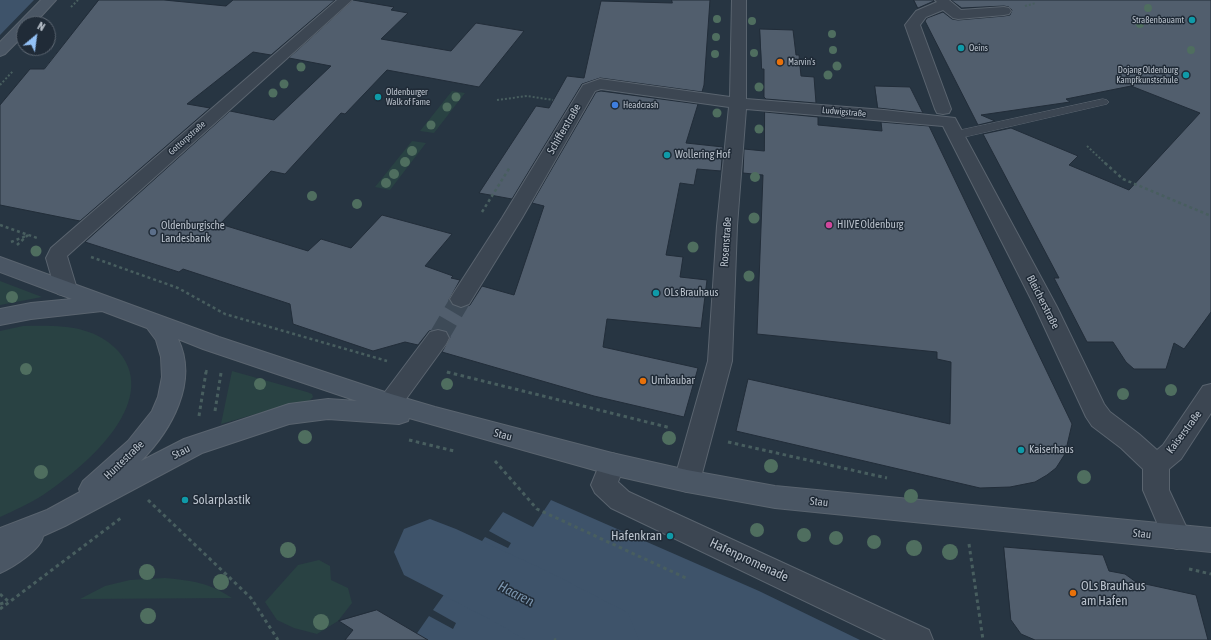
<!DOCTYPE html>
<meta charset="utf-8">
<style>
body{margin:0}
#map{position:relative;width:1211px;height:640px;overflow:hidden;background:#273542;font-family:"Asap Condensed",sans-serif}
canvas{display:block}
.north{position:absolute;left:16px;top:16px;width:40px;height:40px;box-sizing:border-box;background:#202b37;border:1px solid #5d6772;border-radius:50%;rotate:29deg;font-size:11px;font-weight:700;line-height:16px;text-align:center;color:#b9c1cb}
.north::after{content:'';display:block;margin:auto;width:14px;height:18px;background:#93c1f6;clip-path:polygon(50% 0,100% 100%,50% 72%,0 100%)}
</style>
<div id="map">
<canvas width="1211" height="640"></canvas>
<div class="north">N</div>
</div>
<script>
const g = document.querySelector('canvas').getContext('2d');
g.lineJoin = 'round';
function fillPath(path, color) { g.fillStyle = color; g.fill(path, 'evenodd'); }
function strokePath(path, color, width, dash) { g.strokeStyle = color; g.lineWidth = width; g.lineCap = dash ? 'butt' : 'round'; g.setLineDash(dash || []); g.stroke(path); }
function label(font, color, halo, rows, align = 'center') {
  g.font = font + ' "Asap Condensed",sans-serif'; g.lineWidth = 3; g.setLineDash([]); g.textBaseline = 'middle'; g.strokeStyle = halo; g.fillStyle = color; for (const [text, x, y, turn = 0] of rows) {
    g.save(); g.translate(x, y); g.rotate((+turn || 0) * Math.PI / 180); g.textAlign = isNaN(turn) ? turn : align; if (halo) g.strokeText(text, 0, 0); g.fillText(text, 0, 0); g.restore();
  }
}
fillPath(new Path2D(`
 M 452,91 L 465,93 L 434,133 L 420,131 Z
 M 412,141 L 426,143 L 390,190 L 375,187 Z
 M 0,281 L 42,297 L 0,305 Z
 M 23,326 C 57,325 95,324 119,352 C 162,403 82,469 43,495 C 29,504 15,510 0,517 L 0,331 Z
 M 232,371 L 307,392 L 312,394 L 313,397 L 309,401 L 273,409 L 221,424 Z
 M 319,560 L 330,566 L 331,580 L 348,588 L 352,603 L 338,621 L 317,634 L 294,628 L 277,620 L 265,602 L 298,565 Z
 M 165,578 C 193,581 208,582 232,598 L 80,599 L 105,586 L 130,580 Z`), '#294243');
fillPath(new Path2D(`
 M 0,0 L 34,0 L 0,35 Z
 M 551,500 L 759,591 L 860,640 L 416,640 L 413,639 L 429,616 L 453,629 L 456,623 L 433,610 L 448,589 L 479,606 L 503,571 L 472,555 L 485,537 L 508,548 L 511,543 L 489,531 L 503,512 L 533,527 Z`), '#3e536a');
fillPath(new Path2D(`
 M 430,519 L 456,529 L 547,571 L 628,613 L 639,640 L 526,640 L 493,621 L 404,575 L 394,552 L 404,529 Z`), '#3e536a');
const building = new Path2D(`
 M 99,0 L 164,0 L 226,6 L 233,0 L 335,0 L 271,55 L 253,52 L 187,104 L 210,108 L 80,221 L 0,205 L 0,105 L 30,69 L 44,69 Z
 M 353,0 L 394,7 L 391,10 L 408,13 L 381,39 L 451,51 L 476,23 L 524,31 L 479,87 L 387,70 L 345,114 L 341,113 L 285,174 L 271,171 L 220,224 L 308,251 L 321,239 L 351,248 L 382,215 L 452,234 L 425,266 L 453,276 L 451,278 L 460,280 L 449,300 L 452,305 L 462,308 L 470,305 L 482,286 L 514,295 L 544,206 L 532,203 L 596,92 L 601,91 L 698,104 L 686,143 L 723,147 L 721,171 L 697,169 L 694,185 L 680,183 L 666,255 L 683,257 L 680,277 L 707,280 L 701,328 L 607,319 L 603,347 L 698,368 L 684,417 L 594,396 L 442,352 L 450,337 L 446,331 L 438,329 L 429,331 L 418,345 L 405,342 L 373,351 L 293,324 L 290,304 L 183,269 L 179,272 L 85,242 L 230,111 L 274,120 L 331,66 L 289,58 Z
 M 672,0 L 710,0 L 704,85 L 702,92 L 600,78 L 582,84 L 512,199 L 479,193 L 536,106 L 549,108 L 567,76 L 584,78 L 601,1 L 672,3 Z
 M 914,0 L 934,0 L 934,1 L 918,8 Z
 M 951,0 L 1211,0 L 1211,312 L 1184,349 L 1174,343 L 1166,369 L 1134,369 L 1126,362 L 1113,342 L 1087,342 L 1054,278 L 1059,278 L 983,134 L 1011,128 L 1078,156 L 1069,165 L 1129,190 L 1200,113 L 1131,86 L 1066,99 L 1070,102 L 981,115 L 995,121 L 978,125 L 925,21 L 927,18 L 943,12 L 952,19 L 958,20 L 1004,16 L 1010,15 L 1012,10 L 1009,7 L 1004,6 L 962,8 Z
 M 760,29 L 793,30 L 796,55 L 799,55 L 801,76 L 814,77 L 816,103 L 766,99 L 764,97 L 764,69 L 762,69 Z
 M 875,86 L 910,87 L 923,113 L 878,108 Z
 M 765,112 L 818,117 L 818,125 L 882,131 L 881,122 L 929,126 L 1072,424 L 1065,454 L 1056,468 L 1047,475 L 1035,482 L 1010,487 L 980,488 L 736,431 L 748,379 L 950,424 L 951,362 L 937,359 L 937,352 L 757,334 L 763,175 L 743,173 L 744,149 L 764,151 Z
 M 1004,547 L 1103,555 L 1109,571 L 1125,574 L 1136,582 L 1196,595 L 1208,640 L 1035,640 L 1021,634 L 1011,620 Z
 M 377,610 L 428,640 L 345,640 L 353,630 L 339,621 Z`);
fillPath(building, '#515e6d');
strokePath(building, '#222d39', 1);
strokePath(new Path2D(`
 M 438,338 L 461,299`), '#3d4a57', 20, [20, 10]);
const lane = new Path2D(`
 M 1103,99 L 1107,100 L 1109,102 L 1107,104 L 956,139 L 952,138 L 950,135 L 952,132 L 956,131 Z`);
const street = new Path2D(`
 M 337,0 L 352,0 L 67,256 L 77,289 L 74,294 L 66,296 L 58,294 L 55,289 L 46,258 L 51,248 Z
 M 732,0 L 746,0 L 746,99 L 884,110 L 955,118 L 1057,307 L 1104,404 L 1110,412 L 1139,434 L 1157,450 L 1163,445 L 1203,386 L 1211,384 L 1211,413 L 1181,459 L 1169,469 L 1169,490 L 1191,537 L 1187,546 L 1177,549 L 1167,546 L 1143,490 L 1143,469 L 1121,448 L 1092,426 L 1086,417 L 1035,307 L 943,126 L 746,109 L 737,226 L 732,361 L 700,481 L 696,489 L 687,492 L 678,489 L 674,481 L 708,361 L 717,226 L 729,107 L 601,89 L 595,91 L 522,218 L 469,304 L 461,307 L 453,304 L 450,299 L 453,294 L 502,218 L 583,85 L 600,79 L 730,97 Z
 M 935,0 L 949,0 L 961,10 L 1004,7 L 1009,8 L 1011,11 L 1009,14 L 1004,15 L 958,19 L 953,18 L 943,10 L 926,17 L 920,25 L 951,109 L 949,113 L 943,114 L 937,113 L 935,109 L 905,25 L 916,11 L 937,2 Z
 M 438,330 L 446,332 L 449,338 L 446,344 L 398,410 L 390,412 L 382,410 L 378,403 L 382,396 L 430,332 Z
 M 612,453 L 621,456 L 625,464 L 618,482 L 629,492 L 929,630 L 933,640 L 886,640 L 611,508 L 595,493 L 591,485 L 603,456 Z`);
const secondary = new Path2D(`
 M 41,0 L 56,0 L 34,24 L 24,24 L 24,35 L 5,54 L 0,56 L 0,42 Z
 M 0,257 L 219,337 L 391,394 L 435,407 L 612,453 L 687,470 L 775,486 L 1211,528 L 1211,552 L 775,508 L 687,492 L 612,475 L 409,418 L 408,421 L 399,424 L 328,419 L 289,424 L 202,453 L 65,526 L 43,536 C 42,549 12,568 0,573 L 0,528 L 47,510 L 80,492 L 79,489 L 83,481 L 128,441 L 152,411 L 158,397 L 162,377 L 161,357 L 156,340 L 147,328 L 102,311 L 31,319 L 0,325 L 0,309 L 31,303 L 72,299 L 0,272 ZM 178,339 L 203,349 L 357,401 L 328,399 L 289,404 L 184,439 L 141,461 C 171,431 199,382 178,339 Z`);
strokePath(lane, '#5a646f', 1);
strokePath(street, '#5a646f', 2);
strokePath(secondary, '#5a646f', 2);
strokePath(new Path2D(`
 M 1025,6 L 1036,3
 M 71,7 L 78,0
 M 0,85 L 13,71
 M 497,100 L 527,96 L 553,100
 M 1087,146 L 1106,164`), '#485e5f', 2, [2, 2]);
strokePath(new Path2D(`
 M 1105,163 L 1123,179 L 1211,216
 M 482,212 L 510,167
 M 0,225 L 37,238
 M 11,242 L 26,236
 M 17,245 L 28,235
 M 91,257 L 178,288 L 225,314 L 387,361
 M 447,372 L 449,373
 M 206,373 L 207,368`), '#485e5f', 2.5, [3, 3]);
strokePath(new Path2D(`
 M 447,372 L 671,428
 M 215,411 L 221,373
 M 199,416 L 206,372
 M 409,440 L 454,451
 M 728,442 L 887,478
 M 495,461 L 537,509 L 688,579
 M 148,500 L 251,598 L 278,640
 M 969,544 L 983,640
 M 1189,569 L 1211,574
 M 0,594 L 9,602
 M 0,604 L 7,602
 M 0,609 L 121,518
 M 554,639 L 556,640`), '#485e5f', 3, [3.5, 3.5]);
fillPath(lane, '#3c4652');
fillPath(street, '#3c4652');
fillPath(secondary, '#4a5664');
g.fillStyle = '#4f6e5f';
for (const [x, y, r] of [
 [1148,8,4],
 [717,19,4],
 [752,21,4],
 [1140,24,4],
 [832,34,4],
 [716,37,4],
 [833,50,4],
 [1191,50,4],
 [754,53,4],
 [715,54,4],
 [837,66,4.5],
 [301,67,4.5],
 [828,75,4.5],
 [284,84,4.5],
 [759,87,4.5],
 [273,93,4.5],
 [456,97,4.5],
 [447,107,4.5],
 [717,113,4.5],
 [431,125,4.5],
 [759,129,4.5],
 [412,151,5],
 [405,162,5],
 [394,174,5],
 [755,177,5],
 [386,183,5],
 [312,196,5],
 [357,204,5],
 [754,218,5.5],
 [693,247,5.5],
 [36,251,5.5],
 [749,276,5.5],
 [12,297,6],
 [26,369,6],
 [260,384,6],
 [447,384,6],
 [1171,390,6],
 [1123,394,6],
 [305,437,7],
 [669,438,7],
 [771,466,7],
 [41,472,7],
 [1084,477,7],
 [911,496,7],
 [757,530,7],
 [804,535,7],
 [836,538,7],
 [874,542,7],
 [914,548,8],
 [288,550,8],
 [950,552,8],
 [147,572,8],
 [221,582,8],
 [148,616,8],
 [321,622,8]
]) { g.beginPath(); g.arc(x, y, r, 0, 2 * Math.PI); g.fill(); }
for (const [x, y, r, color] of [
 [1192,20,4,"#0f9aa8"],
 [961,48,4,"#0f9aa8"],
 [780,62,4,"#e8710a"],
 [1186,75,4,"#0f9aa8"],
 [378,97,4,"#0f9aa8"],
 [615,105,4,"#3f7fe0"],
 [667,155,4,"#0f9aa8"],
 [829,225,4,"#d1479c"],
 [153,232,4,"#5c6f8a"],
 [656,293,4,"#0f9aa8"],
 [643,381,4,"#e8710a"],
 [1021,450,4,"#0f9aa8"],
 [185,500,4,"#0f9aa8"],
 [670,536,4,"#0f9aa8"],
 [1073,593,4,"#e8710a"]
]) { const dot = new Path2D(); dot.arc(x, y, r, 0, 2 * Math.PI); g.fillStyle = color; g.fill(dot); strokePath(dot, '#202b37', 1.5); }
label('9px', '#b9c1cb', '#202b37', [
 ["Straßenbauamt",1184,20,"right"],
 ["Oeins",969,48],
 ["Marvin's",788,62],
 ["Dojang Oldenburg",1178,70,"right"],
 ["Kampfkunstschule",1178,80,"right"],
 ["Oldenburger",386,92],
 ["Walk of Fame",386,102],
 ["Headcrash",623,105]
], 'left');
label('9px', '#b9c1cb', '#202b37', [
 ["Ludwigstraße",844,112,5],
 ["Gottorpstraße",187,138,-42]
]);
label('11px', '#b9c1cb', '#202b37', [
 ["Schifferstraße",564,129,-60],
 ["Rosenstraße",726,242,-86],
 ["Bleicherstraße",1043,302,63],
 ["Kaiserstraße",1184,432,-53],
 ["Stau",503,435,15],
 ["Stau",181,452,-27],
 ["Huntestraße",124,460,-44],
 ["Stau",819,502,6],
 ["Stau",1142,534,6]
]);
label('11px', '#b9c1cb', '#202b37', [
 ["Wollering Hof",675,155],
 ["HIIVE Oldenburg",837,225],
 ["Oldenburgische",161,226],
 ["Landesbank",161,239],
 ["OLs Brauhaus",664,293],
 ["Umbaubar",651,381],
 ["Kaiserhaus",1029,450]
], 'left');
label('13px', '#b9c1cb', '#202b37', [
 ["Solarplastik",193,500],
 ["Hafenkran",662,536,"right"],
 ["OLs Brauhaus",1081,586],
 ["am Hafen",1081,601]
], 'left');
label('13px', '#b9c1cb', '#202b37', [
 ["Hafenpromenade",749,560,25]
]);
label('italic 14px', '#7a94ad', '#202b37', [
 ["Haaren",516,594,27]
]);
</script>
